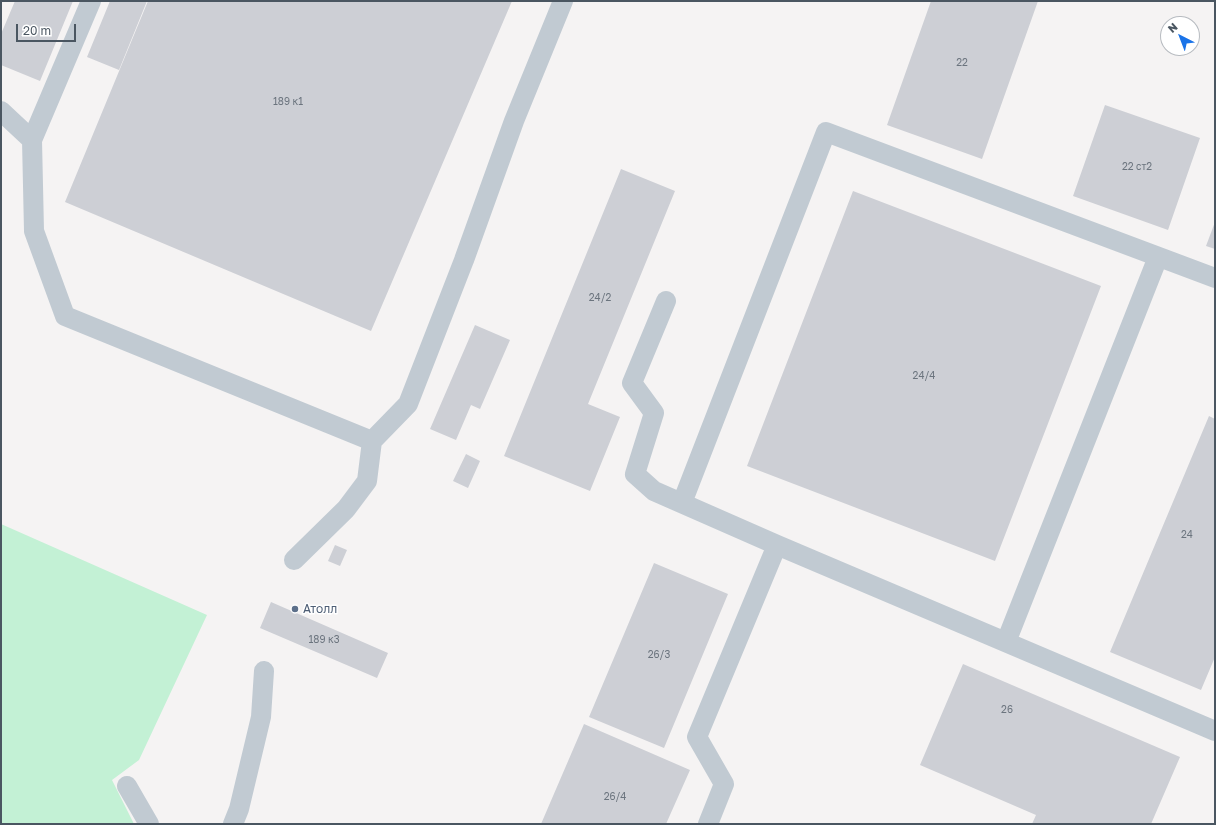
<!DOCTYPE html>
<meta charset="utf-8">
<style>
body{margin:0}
#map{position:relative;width:1216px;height:825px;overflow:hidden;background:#f5f3f3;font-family:"Golos Text",sans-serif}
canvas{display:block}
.frame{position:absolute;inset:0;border:2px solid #4a5661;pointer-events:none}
.north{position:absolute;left:1160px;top:16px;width:40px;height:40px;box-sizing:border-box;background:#fff;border:1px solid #b7bbc0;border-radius:50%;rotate:318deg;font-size:11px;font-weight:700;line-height:16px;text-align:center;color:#4a5661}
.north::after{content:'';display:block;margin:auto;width:14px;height:18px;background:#1a73e8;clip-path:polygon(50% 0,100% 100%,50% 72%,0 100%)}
.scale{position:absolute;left:16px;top:24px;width:60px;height:18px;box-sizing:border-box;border:2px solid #4a5661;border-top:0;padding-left:5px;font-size:12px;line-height:14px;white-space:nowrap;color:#4a5661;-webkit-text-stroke:3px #fff;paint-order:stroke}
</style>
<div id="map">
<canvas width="1216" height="825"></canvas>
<div class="frame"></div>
<div class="north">N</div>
<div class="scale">20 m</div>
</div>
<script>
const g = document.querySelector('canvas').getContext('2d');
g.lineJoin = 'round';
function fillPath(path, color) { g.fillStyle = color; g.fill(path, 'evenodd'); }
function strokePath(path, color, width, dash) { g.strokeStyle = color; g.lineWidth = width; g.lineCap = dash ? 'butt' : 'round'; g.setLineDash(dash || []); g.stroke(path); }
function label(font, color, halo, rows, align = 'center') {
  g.font = font + ' "Golos Text",sans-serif'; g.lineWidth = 3; g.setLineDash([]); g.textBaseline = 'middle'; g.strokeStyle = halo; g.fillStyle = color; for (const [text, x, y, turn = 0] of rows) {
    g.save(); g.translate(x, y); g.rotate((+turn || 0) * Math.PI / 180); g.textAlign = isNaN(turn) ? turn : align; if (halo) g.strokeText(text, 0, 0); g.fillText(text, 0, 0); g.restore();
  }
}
fillPath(new Path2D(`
 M 1,524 L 207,615 L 139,760 L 112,780 L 134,824 L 1,824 Z`), '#c3f1d5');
fillPath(new Path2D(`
 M 15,1 L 73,1 L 40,81 L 1,65 L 1,34 Z
 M 110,1 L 147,1 L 119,70 L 87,57 Z
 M 148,1 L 512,1 L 371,331 L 65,202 Z
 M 931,1 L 1038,1 L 982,159 L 887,125 Z
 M 1105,105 L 1200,138 L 1168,230 L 1073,196 Z
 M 621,169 L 675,191 L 588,404 L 620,417 L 590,491 L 504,456 Z
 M 853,191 L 1101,286 L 995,561 L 747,466 Z
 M 1215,222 L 1215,249 L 1206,246 Z
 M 475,325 L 510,340 L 480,409 L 471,405 L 456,440 L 430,429 Z
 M 1209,416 L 1215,419 L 1215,657 L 1201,690 L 1110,652 Z
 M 466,454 L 480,461 L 468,488 L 453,481 Z
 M 335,545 L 347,550 L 340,566 L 328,561 Z
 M 654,563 L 728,594 L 664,748 L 589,717 Z
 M 271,602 L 388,653 L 377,678 L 260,628 Z
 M 963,664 L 1180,757 L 1151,824 L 1032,824 L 1036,815 L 920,765 Z
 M 584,724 L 690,770 L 666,824 L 541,824 Z`), '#cdcfd5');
strokePath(new Path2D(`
 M 1,111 L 32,140 L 34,231 L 65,316 L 372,441 L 367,481 L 346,509 L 294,560
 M 32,140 L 91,1
 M 666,301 L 632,383 L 654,413 L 635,474 L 654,491 L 777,545 L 1215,731
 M 372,441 L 408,404 L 464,260 L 514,121 L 563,1
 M 682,503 L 826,132 L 1215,278
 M 1006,642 L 1158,257
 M 127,786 L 149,824
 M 233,824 L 239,809 L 261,717 L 264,671
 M 708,824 L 724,784 L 697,737 L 777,545`), '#c1cad2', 20);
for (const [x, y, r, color] of [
 [295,609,4,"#5c6f8a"]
]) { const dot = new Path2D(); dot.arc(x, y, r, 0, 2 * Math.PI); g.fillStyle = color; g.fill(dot); strokePath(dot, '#fff', 1.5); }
label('10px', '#6b747e', null, [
 ["22",962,63],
 ["189 к1",288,102],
 ["22 ст2",1137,167],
 ["24/2",600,298],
 ["24/4",924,376],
 ["24",1187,535],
 ["189 к3",324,640],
 ["26/3",659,655],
 ["26",1007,710],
 ["26/4",615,797]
]);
label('12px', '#4e5e75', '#fff', [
 ["Атолл",303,609]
], 'left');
</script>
